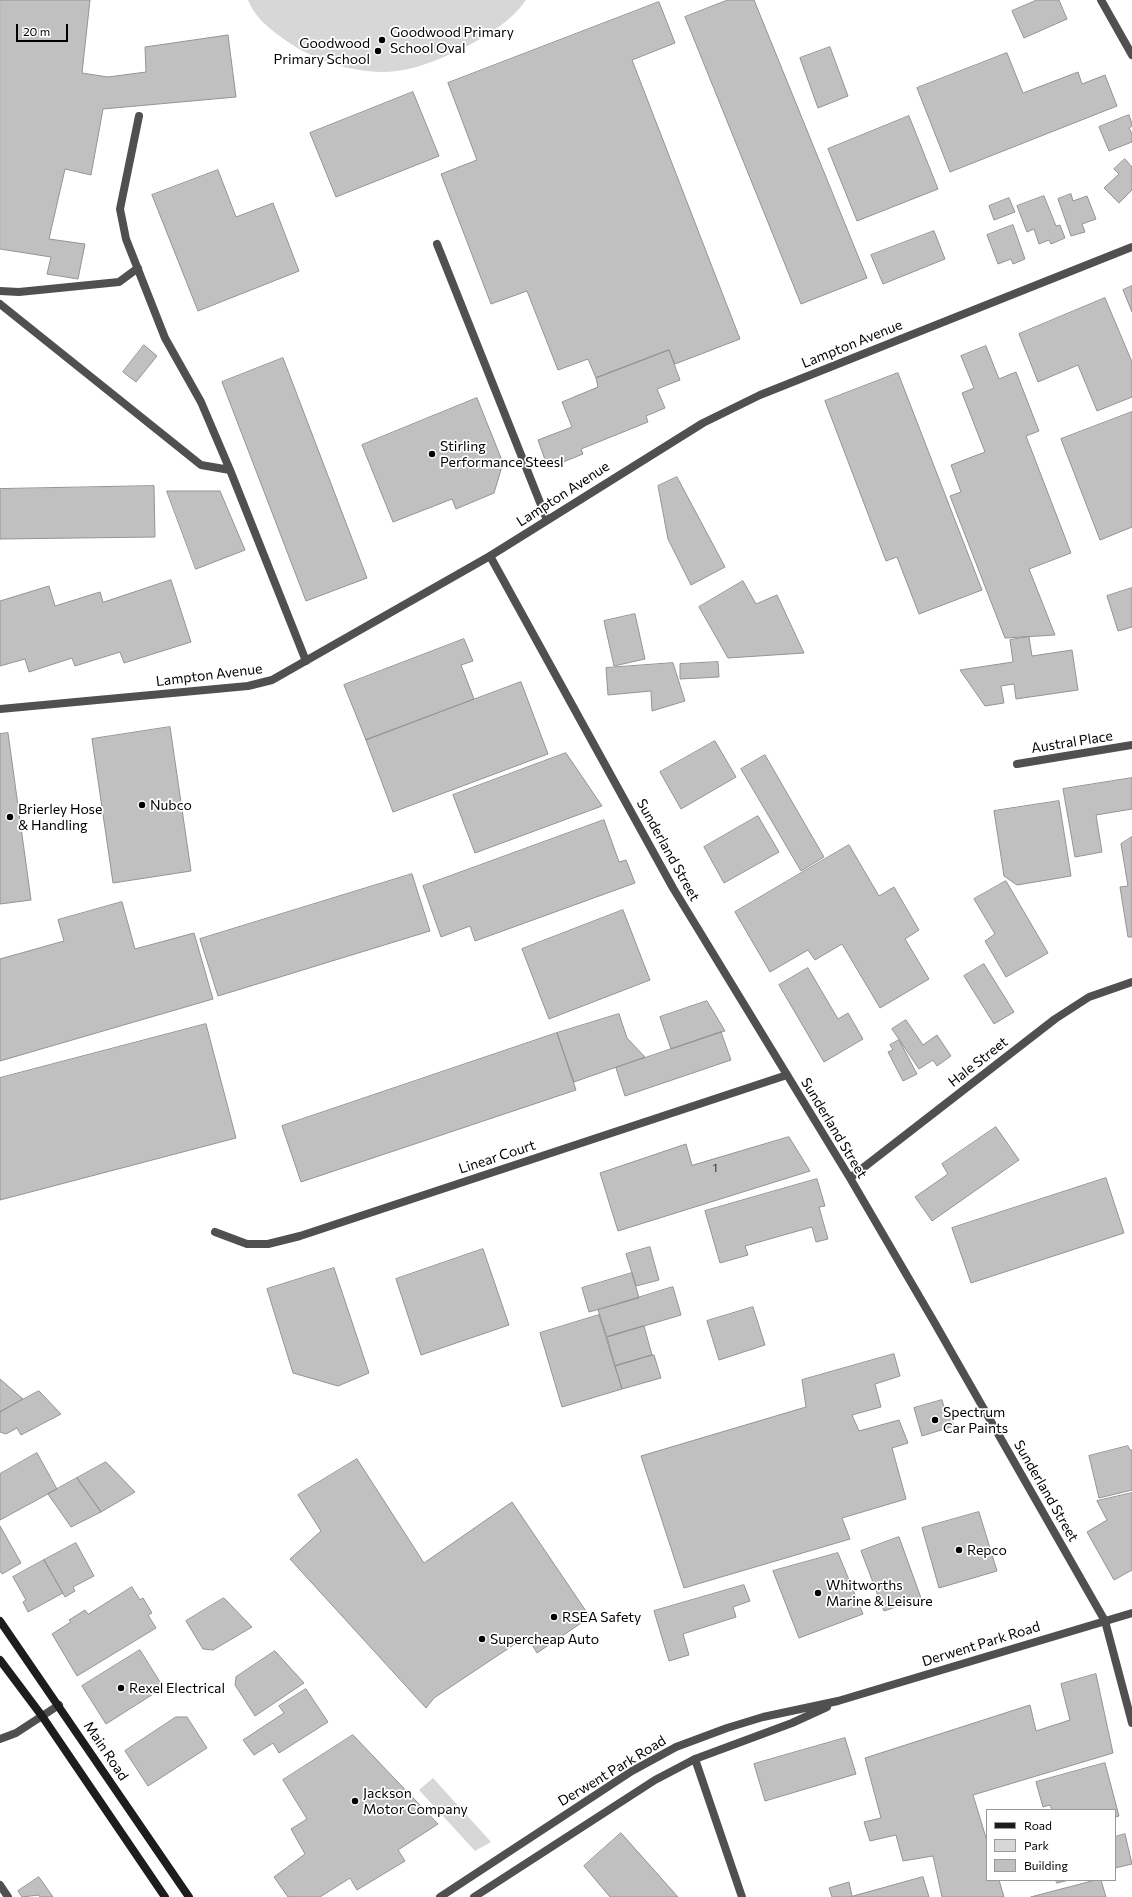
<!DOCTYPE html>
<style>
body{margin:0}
#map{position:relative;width:1132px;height:1897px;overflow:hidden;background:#fff;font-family:Commissioner,sans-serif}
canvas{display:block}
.legend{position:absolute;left:986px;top:1809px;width:130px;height:72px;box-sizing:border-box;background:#fff;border:1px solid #999;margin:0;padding:5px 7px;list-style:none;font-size:12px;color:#000}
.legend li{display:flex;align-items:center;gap:8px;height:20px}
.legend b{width:20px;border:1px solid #999}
.scale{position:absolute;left:16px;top:24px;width:52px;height:18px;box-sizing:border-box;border:2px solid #000;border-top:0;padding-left:5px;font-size:12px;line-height:14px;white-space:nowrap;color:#000;-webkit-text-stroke:3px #fff;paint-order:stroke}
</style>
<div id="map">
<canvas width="1132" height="1897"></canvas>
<ul class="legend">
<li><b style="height:5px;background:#1d1d1d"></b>Road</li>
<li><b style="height:11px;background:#d7d7d7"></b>Park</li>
<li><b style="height:11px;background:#c0c0c0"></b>Building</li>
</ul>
<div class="scale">20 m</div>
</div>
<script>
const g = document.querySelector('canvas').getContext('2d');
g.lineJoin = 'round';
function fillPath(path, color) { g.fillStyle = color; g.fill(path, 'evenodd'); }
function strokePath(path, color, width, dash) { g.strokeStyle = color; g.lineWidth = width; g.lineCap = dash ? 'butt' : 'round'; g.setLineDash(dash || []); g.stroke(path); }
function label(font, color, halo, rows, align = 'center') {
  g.font = font + ' Commissioner,sans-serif'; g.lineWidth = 3.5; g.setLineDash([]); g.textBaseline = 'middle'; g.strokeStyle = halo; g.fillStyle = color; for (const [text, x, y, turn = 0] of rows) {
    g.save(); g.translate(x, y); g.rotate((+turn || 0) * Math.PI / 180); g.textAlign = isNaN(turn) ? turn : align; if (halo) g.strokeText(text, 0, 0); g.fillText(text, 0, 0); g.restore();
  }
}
fillPath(new Path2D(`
 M 248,0 L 526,0 C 512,20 490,34 469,45 C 447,56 422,68 397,71 C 361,76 314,61 285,40 C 270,29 255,18 248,0 Z
 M 433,1778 L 491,1842 L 475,1851 L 419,1790 Z`), '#d7d7d7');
const building = new Path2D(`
 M 0,0 L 90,0 L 82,73 L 108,77 L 146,72 L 145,47 L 228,35 L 236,97 L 103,109 L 91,175 L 65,169 L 49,239 L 85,244 L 78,279 L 47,274 L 51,257 L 0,249 Z
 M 728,0 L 754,0 L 867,278 L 801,304 L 685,17 Z
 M 1037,0 L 1059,0 L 1067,19 L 1024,38 L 1012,11 Z
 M 659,2 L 675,43 L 632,60 L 740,339 L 675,364 L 669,350 L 596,378 L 588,359 L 558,370 L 527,291 L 491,304 L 441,174 L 477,160 L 448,83 Z
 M 830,47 L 848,96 L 818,108 L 800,58 Z
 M 1007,53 L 1023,93 L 1078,72 L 1082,84 L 1105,75 L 1117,106 L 950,172 L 917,88 Z
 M 413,92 L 439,156 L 336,197 L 310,133 Z
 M 1129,115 L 1132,124 L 1132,126 L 1129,128 L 1132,134 L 1132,142 L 1109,151 L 1099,127 Z
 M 909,116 L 938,189 L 857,221 L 828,149 Z
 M 1125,159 L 1132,167 L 1132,190 L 1119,203 L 1104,188 L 1119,174 L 1114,169 Z
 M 218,170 L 236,217 L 273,203 L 299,271 L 198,311 L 152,195 Z
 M 1071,194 L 1073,201 L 1087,196 L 1096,219 L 1082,224 L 1085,232 L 1071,236 L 1058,199 Z
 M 1044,196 L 1056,226 L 1060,225 L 1065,238 L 1051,244 L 1049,240 L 1039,244 L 1034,229 L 1027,232 L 1017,206 Z
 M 1009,198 L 1015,212 L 994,220 L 989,206 Z
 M 1013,225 L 1025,259 L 1013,264 L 1011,259 L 998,264 L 987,235 Z
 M 934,231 L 945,259 L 883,284 L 871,255 Z
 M 1132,286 L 1132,312 L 1123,290 Z
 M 1105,298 L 1132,362 L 1132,397 L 1097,411 L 1078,365 L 1038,382 L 1019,334 Z
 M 144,345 L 157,356 L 136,382 L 123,372 Z
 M 986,346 L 999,379 L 1016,372 L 1039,431 L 1026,436 L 1071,553 L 1029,569 L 1055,635 L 1005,638 L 950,496 L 961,492 L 951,465 L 985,452 L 962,393 L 974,388 L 961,356 Z
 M 669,350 L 680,380 L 657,389 L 665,408 L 646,416 L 648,422 L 581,449 L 583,454 L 548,468 L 538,440 L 572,427 L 562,402 L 598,387 L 596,378 Z
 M 283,358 L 367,578 L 306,601 L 222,382 Z
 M 898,373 L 982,590 L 919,614 L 897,557 L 886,561 L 825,401 Z
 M 477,398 L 503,463 L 494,493 L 456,509 L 452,499 L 393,522 L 362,445 Z
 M 1132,412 L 1132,527 L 1100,540 L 1061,439 Z
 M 677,477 L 725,567 L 691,585 L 668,539 L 658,486 Z
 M 154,486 L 155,537 L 0,539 L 0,489 Z
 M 167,491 L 220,491 L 245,550 L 196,569 Z
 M 171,580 L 191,642 L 124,663 L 120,652 L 75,666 L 72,658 L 29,672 L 25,659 L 0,666 L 0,601 L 49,586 L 55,606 L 100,592 L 103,602 Z
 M 743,581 L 756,604 L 777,595 L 804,653 L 728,658 L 699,607 Z
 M 1132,588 L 1132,627 L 1118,631 L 1107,596 Z
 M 635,614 L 645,659 L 614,666 L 604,621 Z
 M 1029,637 L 1032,656 L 1072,650 L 1078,690 L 1016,699 L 1014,684 L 1001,686 L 1004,703 L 985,706 L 960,670 L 1013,662 L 1010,640 Z
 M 464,639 L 473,661 L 461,665 L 474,699 L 366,740 L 344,685 Z
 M 718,662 L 719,677 L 680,679 L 680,664 Z
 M 673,663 L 685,701 L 652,711 L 651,691 L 608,695 L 606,668 Z
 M 521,682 L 548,754 L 393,812 L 366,740 Z
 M 170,727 L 191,871 L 113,883 L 92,739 Z
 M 8,733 L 31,900 L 0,904 L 0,734 Z
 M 715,741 L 736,777 L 681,809 L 660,772 Z
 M 566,753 L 602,806 L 475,853 L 453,795 Z
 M 765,755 L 824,857 L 801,871 L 741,769 Z
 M 1132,778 L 1132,809 L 1096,815 L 1102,852 L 1075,857 L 1063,789 Z
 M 1059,801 L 1071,876 L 1017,885 L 1004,876 L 994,811 Z
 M 758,816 L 779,852 L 724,883 L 704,847 Z
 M 604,820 L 619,862 L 626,860 L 635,883 L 475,941 L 470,926 L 441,937 L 423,886 Z
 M 1132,837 L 1132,937 L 1128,937 L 1120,887 L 1128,886 L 1121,844 Z
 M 849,845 L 879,896 L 894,887 L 919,930 L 905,939 L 929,979 L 880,1008 L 842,944 L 815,960 L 808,950 L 770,972 L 735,912 Z
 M 412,874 L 430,931 L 218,996 L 200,939 Z
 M 1006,881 L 1048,953 L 1006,977 L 985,941 L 995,934 L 974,899 Z
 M 122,902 L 135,949 L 194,933 L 213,999 L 0,1061 L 0,959 L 64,941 L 58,920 Z
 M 623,910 L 650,980 L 549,1019 L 522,949 Z
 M 984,964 L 1014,1012 L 994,1024 L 964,976 Z
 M 808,968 L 838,1019 L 848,1013 L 863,1039 L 824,1062 L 779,985 Z
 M 707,1001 L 725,1031 L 671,1049 L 660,1017 Z
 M 619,1014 L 627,1038 L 645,1057 L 574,1082 L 557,1033 Z
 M 906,1020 L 923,1045 L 937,1035 L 951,1056 L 937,1066 L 933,1060 L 919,1069 L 892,1029 Z
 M 206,1024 L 236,1138 L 0,1200 L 0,1078 Z
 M 721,1032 L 731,1060 L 625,1096 L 616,1068 Z
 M 557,1033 L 576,1090 L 301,1182 L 282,1126 Z
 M 899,1040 L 917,1074 L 903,1081 L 888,1052 L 893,1050 L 890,1045 Z
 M 996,1127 L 1019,1160 L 932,1221 L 915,1197 L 948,1174 L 942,1164 Z
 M 789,1137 L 810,1171 L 618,1231 L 600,1173 L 686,1144 L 692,1165 Z
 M 1106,1178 L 1124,1233 L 971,1283 L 952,1228 Z
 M 817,1179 L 825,1206 L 819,1207 L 828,1239 L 816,1242 L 812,1227 L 745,1246 L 748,1255 L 720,1263 L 705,1211 Z
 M 650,1247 L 659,1280 L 636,1286 L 626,1254 Z
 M 483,1249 L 509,1325 L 421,1355 L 396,1279 Z
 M 334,1268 L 369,1373 L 338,1386 L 293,1373 L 267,1289 Z
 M 632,1273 L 639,1298 L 589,1312 L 582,1288 Z
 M 673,1287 L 681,1315 L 607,1337 L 598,1310 Z
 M 753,1307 L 765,1345 L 719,1360 L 707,1321 Z
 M 599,1315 L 622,1389 L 562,1407 L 540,1333 Z
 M 644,1326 L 652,1355 L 615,1366 L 607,1337 Z
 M 894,1354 L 900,1376 L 875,1384 L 881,1407 L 852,1415 L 859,1431 L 899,1420 L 908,1443 L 892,1448 L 906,1499 L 842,1518 L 850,1539 L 684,1588 L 641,1456 L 806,1407 L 802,1380 Z
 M 652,1355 L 654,1355 L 661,1378 L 622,1389 L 615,1366 Z
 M 0,1379 L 23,1399 L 0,1412 Z
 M 39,1391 L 61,1414 L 21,1435 L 17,1428 L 6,1434 L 0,1432 L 0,1412 Z
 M 942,1400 L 946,1414 L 950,1413 L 954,1426 L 922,1436 L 914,1408 Z
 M 1128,1446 L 1130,1450 L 1132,1450 L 1132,1490 L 1099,1498 L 1089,1456 Z
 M 37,1453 L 57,1489 L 0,1520 L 0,1474 Z
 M 357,1459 L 424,1563 L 512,1502 L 590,1617 L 537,1653 L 527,1636 L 434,1698 L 426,1708 L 290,1559 L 321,1531 L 298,1495 Z
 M 106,1462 L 135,1492 L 101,1512 L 77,1478 Z
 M 77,1478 L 101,1512 L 71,1527 L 48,1494 Z
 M 1132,1493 L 1132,1570 L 1114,1580 L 1087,1532 L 1107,1520 L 1097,1501 Z
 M 979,1512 L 997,1571 L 939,1588 L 922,1528 Z
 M 0,1526 L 21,1563 L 2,1574 L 0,1571 Z
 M 899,1537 L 921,1598 L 884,1611 L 861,1551 Z
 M 76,1543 L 94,1576 L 73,1587 L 75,1591 L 65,1597 L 44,1560 Z
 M 838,1553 L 863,1614 L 799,1638 L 773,1571 Z
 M 44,1560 L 63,1593 L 28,1612 L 23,1602 L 26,1600 L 13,1577 Z
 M 744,1585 L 750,1601 L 733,1607 L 736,1617 L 683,1634 L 689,1655 L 669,1661 L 654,1611 Z
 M 132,1587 L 140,1600 L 143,1598 L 152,1613 L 148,1615 L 156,1628 L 77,1676 L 52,1634 L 71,1622 L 69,1620 L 85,1610 L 88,1614 Z
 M 224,1598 L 252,1627 L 213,1650 L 203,1649 L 186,1621 Z
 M 140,1650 L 160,1682 L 158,1691 L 106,1724 L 82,1686 Z
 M 275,1651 L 304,1683 L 255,1716 L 235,1685 L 236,1677 Z
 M 1096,1674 L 1113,1753 L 973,1795 L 987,1841 L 987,1880 L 999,1880 L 1004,1897 L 942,1897 L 933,1856 L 903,1861 L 896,1835 L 870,1841 L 864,1822 L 881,1818 L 865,1758 L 1030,1705 L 1036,1731 L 1070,1720 L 1061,1684 Z
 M 306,1689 L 328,1722 L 279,1753 L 273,1743 L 254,1755 L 243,1740 L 284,1713 L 279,1706 Z
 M 176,1717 L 187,1717 L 207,1748 L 148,1786 L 125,1751 Z
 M 353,1735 L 438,1824 L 398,1850 L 405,1861 L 357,1890 L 350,1878 L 320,1897 L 288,1897 L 274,1877 L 305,1854 L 291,1829 L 307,1819 L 283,1780 Z
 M 845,1738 L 856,1774 L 765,1801 L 754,1764 Z
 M 1105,1763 L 1119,1816 L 1115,1817 L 1115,1810 L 1052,1810 L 1050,1805 L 1043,1807 L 1036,1782 Z
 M 621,1833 L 678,1897 L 610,1897 L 584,1866 Z
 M 1125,1834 L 1132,1864 L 1115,1868 L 1115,1837 Z
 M 39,1877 L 53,1897 L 40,1897 L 39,1895 L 22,1897 L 18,1891 Z
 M 923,1877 L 929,1897 L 832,1897 L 829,1888 L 849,1882 L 852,1896 Z
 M 1056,1880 L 1069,1880 L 1057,1883 Z
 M 1096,1880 L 1101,1880 L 1106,1897 L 1031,1897 Z`);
fillPath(building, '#c0c0c0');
strokePath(building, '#949494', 1);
strokePath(new Path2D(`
 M 139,116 L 120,209 L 126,239 L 165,338 L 201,402 L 230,470
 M 437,244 L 547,520
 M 0,291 L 19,292 L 119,282 L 138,268
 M 0,304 L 201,465 L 230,470 L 306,661
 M 215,1232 L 247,1244 L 268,1244 L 300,1236 L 787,1075
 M 695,1759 L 742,1897`), '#505050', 8);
strokePath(new Path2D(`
 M 1101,0 L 1132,55
 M 490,556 L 673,888 L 850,1178 L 933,1320 L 1105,1621 L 1132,1723
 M 1017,764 L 1132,745
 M 850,1178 L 1055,1019 L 1089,997 L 1132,982
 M 0,1739 L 16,1733 L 59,1705
 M 0,1885 L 8,1897`), '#505050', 8);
strokePath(new Path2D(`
 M 0,709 L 248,686 L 272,680 L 490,556 L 703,423 L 760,395 L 1132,247
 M 440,1897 L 632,1771 L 676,1747 L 727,1728 L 763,1717 L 838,1701 L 1132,1613
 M 474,1897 L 655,1780 L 695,1759 L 792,1723 L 827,1707`), '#505050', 8);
strokePath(new Path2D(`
 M 0,1621 L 189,1897
 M 0,1660 L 42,1716 L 165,1897`), '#1d1d1d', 8);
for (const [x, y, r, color] of [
 [382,40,4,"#000"],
 [378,51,4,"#000"],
 [432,454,4,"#000"],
 [142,805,4,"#000"],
 [10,817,4,"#000"],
 [935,1420,4,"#000"],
 [959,1550,4,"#000"],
 [818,1593,4,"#000"],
 [554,1617,4,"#000"],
 [482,1639,4,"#000"],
 [121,1688,4,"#000"],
 [355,1801,4,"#000"]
]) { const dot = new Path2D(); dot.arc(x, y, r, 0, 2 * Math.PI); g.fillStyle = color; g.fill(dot); strokePath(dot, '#fff', 1.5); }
label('12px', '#303030', null, [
 ["1",715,1168]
]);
label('14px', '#000', '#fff', [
 ["Goodwood Primary",390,32],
 ["School Oval",390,48],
 ["Goodwood",370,43,"right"],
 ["Primary School",370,59,"right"],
 ["Stirling",440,446],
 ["Performance Steesl",440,462],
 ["Nubco",150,805],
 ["Brierley Hose",18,809],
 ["& Handling",18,825],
 ["Spectrum",943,1412],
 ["Car Paints",943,1428],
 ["Repco",967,1550],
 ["Whitworths",826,1585],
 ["Marine & Leisure",826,1601],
 ["RSEA Safety",562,1617],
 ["Supercheap Auto",490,1639],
 ["Rexel Electrical",129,1688],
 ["Jackson",363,1793],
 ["Motor Company",363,1809]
], 'left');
label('14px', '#000', '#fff', [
 ["Lampton Avenue",852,344,-22],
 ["Lampton Avenue",563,494,-33],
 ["Lampton Avenue",209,675,-7],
 ["Austral Place",1072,742,-9],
 ["Sunderland Street",668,850,61],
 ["Hale Street",978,1062,-38],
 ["Sunderland Street",834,1128,59],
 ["Linear Court",497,1157,-18],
 ["Sunderland Street",1046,1491,60],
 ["Derwent Park Road",981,1644,-17],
 ["Main Road",106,1751,56],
 ["Derwent Park Road",612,1771,-31]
]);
</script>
